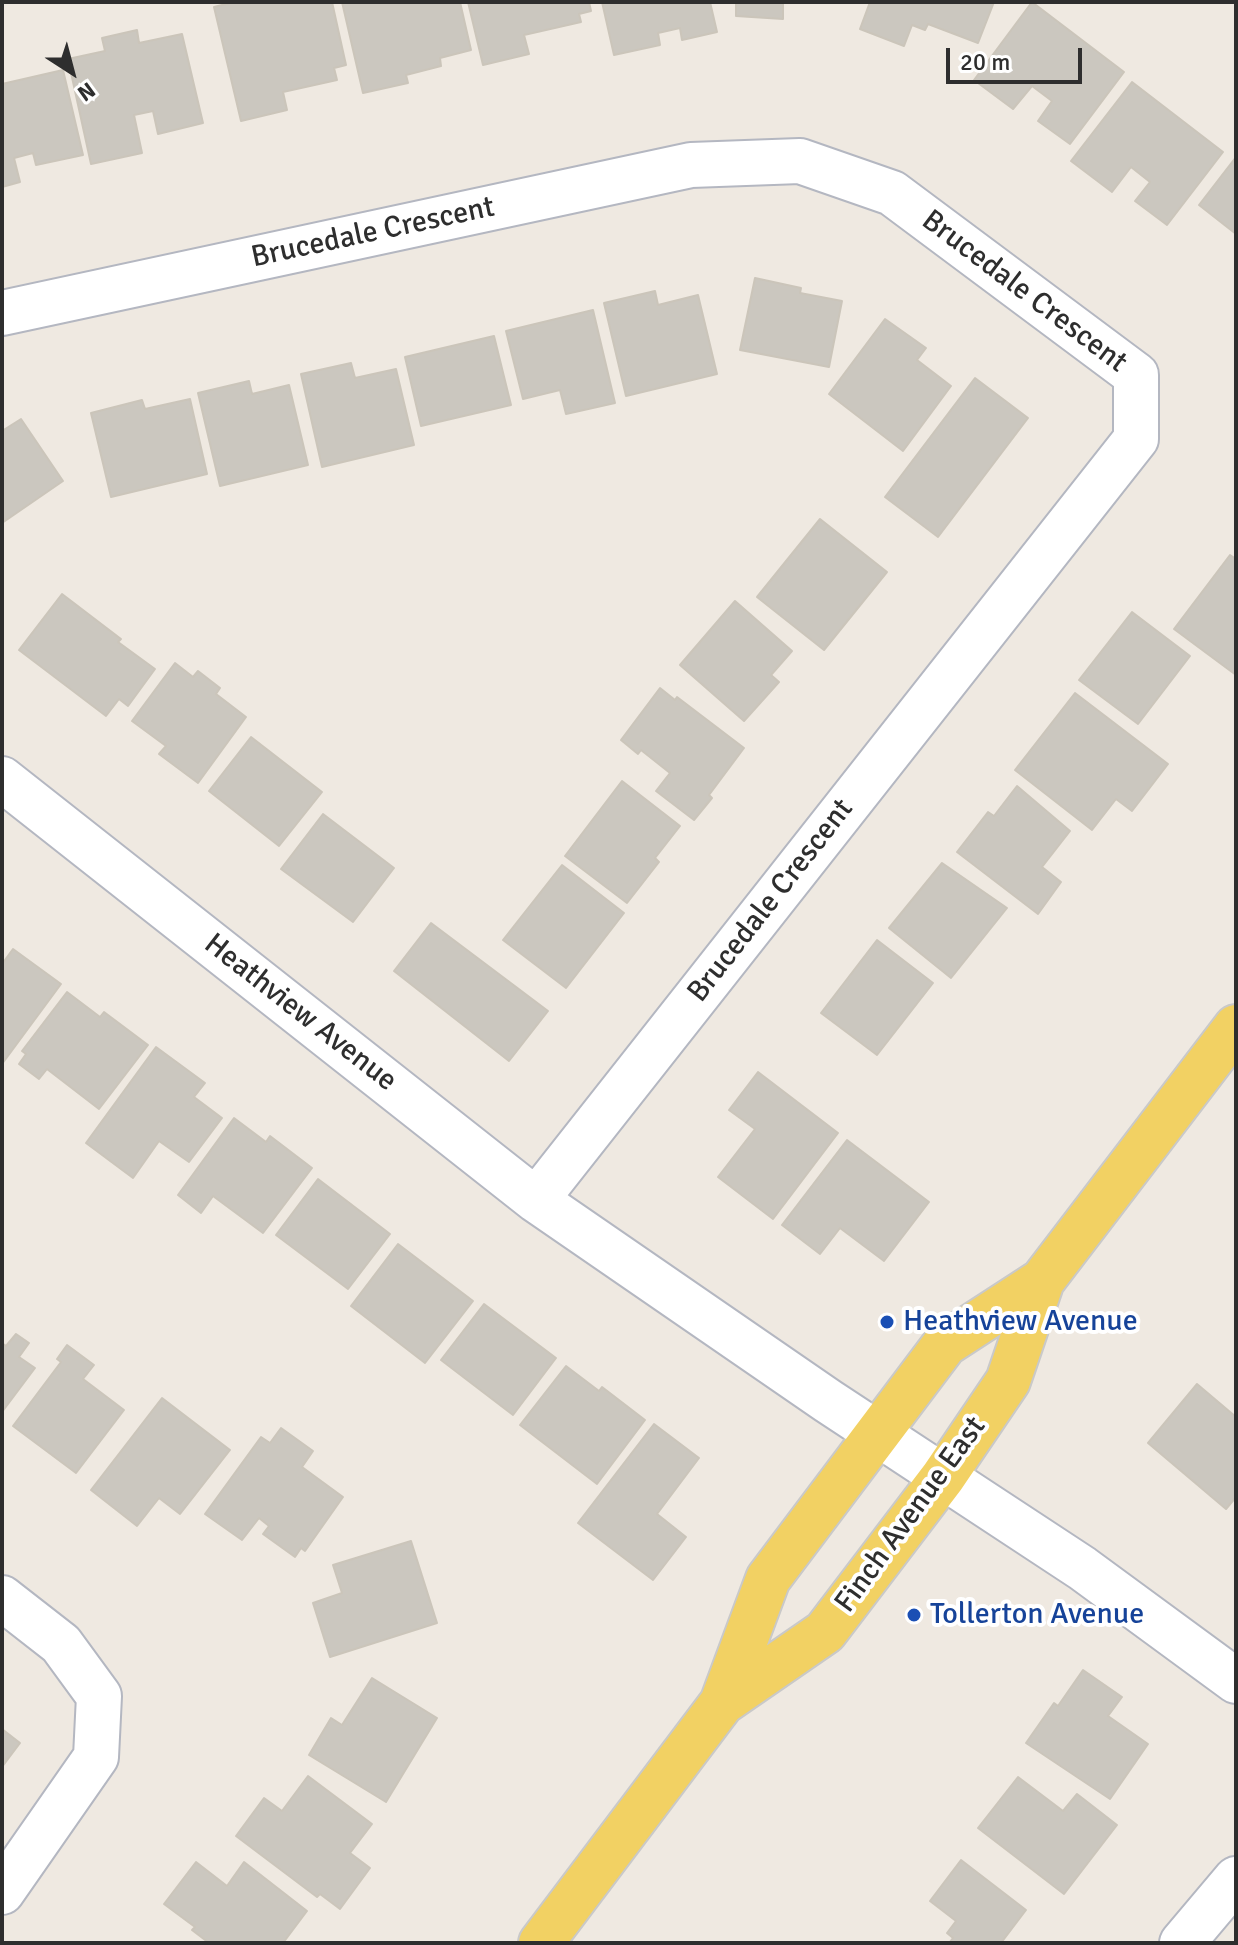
<!DOCTYPE html>
<style>
body{margin:0}
#map{position:relative;width:1238px;height:1945px;overflow:hidden;background:#efe9e1;font-family:Signika,sans-serif}
canvas{display:block}
.frame{position:absolute;inset:0;border:4px solid #2e2e2e;pointer-events:none}
.north{position:absolute;left:32px;top:32px;width:80px;height:80px;-webkit-text-stroke:6px #fff;paint-order:stroke;rotate:144deg;font-size:22px;font-weight:700;line-height:32px;text-align:center;color:#2e2e2e}
.north::after{content:'';display:block;margin:auto;width:28px;height:36px;background:#2e2e2e;clip-path:polygon(50% 0,100% 100%,50% 72%,0 100%)}
.scale{position:absolute;left:946px;top:48px;width:136px;height:36px;box-sizing:border-box;border:4px solid #2e2e2e;border-top:0;padding-left:10px;font-size:24px;line-height:28px;white-space:nowrap;color:#2e2e2e;-webkit-text-stroke:6px #fff;paint-order:stroke}
</style>
<div id="map">
<canvas width="1238" height="1945"></canvas>
<div class="frame"></div>
<div class="north">N</div>
<div class="scale">20 m</div>
</div>
<script>
const g = document.querySelector('canvas').getContext('2d');
g.lineJoin = 'round';
function fillPath(path, color) { g.fillStyle = color; g.fill(path, 'evenodd'); }
function strokePath(path, color, width, dash) { g.strokeStyle = color; g.lineWidth = width; g.lineCap = dash ? 'butt' : 'round'; g.setLineDash(dash || []); g.stroke(path); }
function label(font, color, halo, rows, align = 'center') {
  g.font = font + ' Signika,sans-serif'; g.lineWidth = 8; g.setLineDash([]); g.textBaseline = 'middle'; g.strokeStyle = halo; g.fillStyle = color; for (const [text, x, y, turn = 0] of rows) {
    g.save(); g.translate(x, y); g.rotate((+turn || 0) * Math.PI / 180); g.textAlign = isNaN(turn) ? turn : align; if (halo) g.strokeText(text, 0, 0); g.fillText(text, 0, 0); g.restore();
  }
}
const building = new Path2D(`
 M 234,2 L 332,2 L 346,65 L 334,68 L 337,80 L 283,92 L 287,110 L 241,121 L 214,7 Z
 M 342,2 L 460,2 L 471,50 L 440,58 L 441,66 L 406,75 L 408,83 L 363,93 Z
 M 468,2 L 589,2 L 591,11 L 579,14 L 581,22 L 524,35 L 529,54 L 483,65 Z
 M 602,2 L 710,2 L 717,32 L 682,40 L 680,28 L 658,33 L 660,45 L 614,55 Z
 M 736,2 L 783,2 L 783,19 L 736,16 Z
 M 870,2 L 994,2 L 978,43 L 928,24 L 925,30 L 912,25 L 904,46 L 860,29 Z
 M 1032,2 L 1124,72 L 1070,144 L 1038,121 L 1052,101 L 1032,86 L 1013,109 L 974,80 Z
 M 137,30 L 139,43 L 182,34 L 203,123 L 158,134 L 153,111 L 134,115 L 142,153 L 91,164 L 68,59 L 105,51 L 102,38 Z
 M 63,70 L 83,155 L 36,165 L 33,153 L 14,158 L 20,182 L 2,187 L 2,84 Z
 M 1132,82 L 1223,152 L 1167,225 L 1135,201 L 1150,182 L 1131,167 L 1112,192 L 1071,161 Z
 M 1236,157 L 1236,234 L 1199,205 Z
 M 755,278 L 801,288 L 800,293 L 842,301 L 829,367 L 740,350 Z
 M 655,291 L 658,305 L 698,295 L 717,374 L 626,396 L 604,303 Z
 M 593,310 L 615,403 L 566,414 L 560,390 L 523,399 L 506,331 Z
 M 885,319 L 926,348 L 917,360 L 951,386 L 903,451 L 829,394 Z
 M 494,336 L 511,405 L 421,426 L 405,357 Z
 M 351,363 L 355,378 L 396,369 L 414,445 L 322,467 L 301,374 Z
 M 975,378 L 1028,418 L 938,537 L 885,497 Z
 M 249,381 L 252,394 L 289,385 L 308,465 L 220,486 L 198,393 Z
 M 190,399 L 207,474 L 111,497 L 91,413 L 142,400 L 145,409 Z
 M 21,419 L 63,481 L 2,523 L 2,431 Z
 M 820,519 L 887,572 L 824,650 L 757,597 Z
 M 1230,555 L 1236,559 L 1236,675 L 1174,629 Z
 M 62,594 L 121,639 L 118,642 L 155,669 L 128,706 L 119,699 L 106,716 L 19,650 Z
 M 735,601 L 792,651 L 771,675 L 779,682 L 744,721 L 680,665 Z
 M 1132,612 L 1190,656 L 1138,724 L 1079,680 Z
 M 175,663 L 193,677 L 198,671 L 220,688 L 216,694 L 246,717 L 198,783 L 159,754 L 166,746 L 132,721 Z
 M 660,688 L 675,700 L 677,697 L 744,748 L 709,795 L 712,798 L 694,820 L 656,791 L 670,773 L 641,750 L 638,754 L 621,740 Z
 M 1075,693 L 1168,764 L 1132,811 L 1116,799 L 1092,830 L 1015,770 Z
 M 251,737 L 322,792 L 279,846 L 209,791 Z
 M 622,781 L 680,826 L 655,858 L 659,862 L 627,903 L 565,856 Z
 M 1017,786 L 1070,831 L 1042,867 L 1061,882 L 1038,914 L 957,852 L 988,812 L 994,816 Z
 M 323,814 L 394,868 L 353,922 L 281,869 Z
 M 942,863 L 1007,908 L 951,978 L 889,928 Z
 M 562,865 L 624,913 L 566,988 L 503,940 Z
 M 431,923 L 548,1011 L 509,1061 L 394,971 Z
 M 877,940 L 933,983 L 877,1055 L 821,1013 Z
 M 13,949 L 61,984 L 2,1064 L 2,964 Z
 M 67,992 L 100,1017 L 104,1012 L 148,1045 L 99,1109 L 47,1069 L 39,1079 L 19,1064 L 26,1054 L 22,1051 Z
 M 156,1047 L 205,1083 L 194,1097 L 222,1118 L 189,1162 L 159,1141 L 133,1178 L 86,1143 Z
 M 758,1072 L 838,1133 L 773,1219 L 718,1177 L 755,1129 L 729,1110 Z
 M 234,1118 L 266,1142 L 270,1136 L 312,1168 L 263,1233 L 213,1196 L 201,1213 L 178,1195 Z
 M 847,1140 L 929,1202 L 884,1261 L 840,1228 L 820,1254 L 782,1225 Z
 M 318,1179 L 390,1234 L 348,1289 L 276,1235 Z
 M 398,1244 L 473,1301 L 425,1363 L 351,1306 Z
 M 484,1304 L 556,1358 L 513,1415 L 441,1360 Z
 M 16,1334 L 29,1343 L 19,1357 L 35,1368 L 2,1412 L 2,1343 L 6,1346 Z
 M 67,1345 L 94,1365 L 83,1379 L 124,1410 L 76,1473 L 13,1426 L 61,1362 L 57,1359 Z
 M 566,1366 L 599,1391 L 602,1387 L 645,1420 L 597,1484 L 520,1425 Z
 M 1197,1384 L 1236,1417 L 1236,1497 L 1226,1509 L 1148,1443 Z
 M 162,1398 L 230,1450 L 180,1514 L 159,1498 L 137,1526 L 91,1490 Z
 M 654,1424 L 699,1458 L 657,1514 L 686,1537 L 653,1580 L 578,1523 Z
 M 281,1428 L 313,1451 L 302,1467 L 343,1497 L 305,1551 L 301,1548 L 295,1557 L 263,1534 L 269,1526 L 259,1518 L 242,1540 L 205,1514 L 261,1437 L 270,1443 Z
 M 411,1541 L 437,1623 L 330,1657 L 313,1603 L 342,1593 L 333,1565 Z
 M 1083,1670 L 1122,1697 L 1108,1716 L 1148,1744 L 1110,1799 L 1026,1743 L 1054,1703 L 1058,1706 Z
 M 372,1678 L 437,1718 L 386,1802 L 309,1755 L 331,1718 L 342,1725 Z
 M 2,1729 L 20,1743 L 2,1767 Z
 M 308,1776 L 372,1824 L 350,1853 L 370,1868 L 340,1909 L 320,1894 L 317,1897 L 236,1836 L 264,1798 L 282,1811 Z
 M 1018,1777 L 1063,1811 L 1077,1794 L 1117,1825 L 1064,1894 L 978,1828 Z
 M 961,1860 L 1026,1910 L 1001,1943 L 949,1943 L 953,1938 L 947,1933 L 956,1921 L 930,1901 Z
 M 196,1862 L 227,1886 L 244,1862 L 307,1911 L 283,1943 L 209,1943 L 192,1930 L 195,1927 L 164,1904 Z`);
fillPath(building, '#cbc7bf');
strokePath(building, '#cbc5ba', 2);
const minor = new Path2D(`
 M 2,313 L 691,165 L 800,161 L 892,193 L 1136,375 L 1136,439 L 536,1200
 M 2,779 L 536,1200 L 828,1401 L 1082,1568 L 1236,1681
 M 2,1598 L 61,1644 L 99,1696 L 96,1757 L 2,1892
 M 1182,1943 L 1236,1879`);
const major = new Path2D(`
 M 722,1703 L 825,1632 L 943,1477 L 1008,1381 L 1042,1281
 M 541,1943 L 722,1703 L 768,1579 L 945,1344 L 1042,1281 L 1236,1027`);
strokePath(minor, '#b4b7c1', 48);
strokePath(major, '#c9c9c9', 48);
strokePath(minor, '#fff', 44);
strokePath(major, '#f2d163', 44);
for (const [x, y, r, color] of [
 [887,1322,8,"#1a4fb4"],
 [914,1615,8,"#1a4fb4"]
]) { const dot = new Path2D(); dot.arc(x, y, r, 0, 2 * Math.PI); g.fillStyle = color; g.fill(dot); strokePath(dot, '#fff', 3); }
label('30px', '#2e2e2e', '#fff', [
 ["Brucedale Crescent",373,233,-12],
 ["Brucedale Crescent",1024,292,37],
 ["Brucedale Crescent",771,901,-52],
 ["Heathview Avenue",300,1013,38],
 ["Finch Avenue East",911,1515,-54]
]);
label('30px', '#164399', '#fff', [
 ["Heathview Avenue",903,1322],
 ["Tollerton Avenue",930,1615]
], 'left');
</script>
